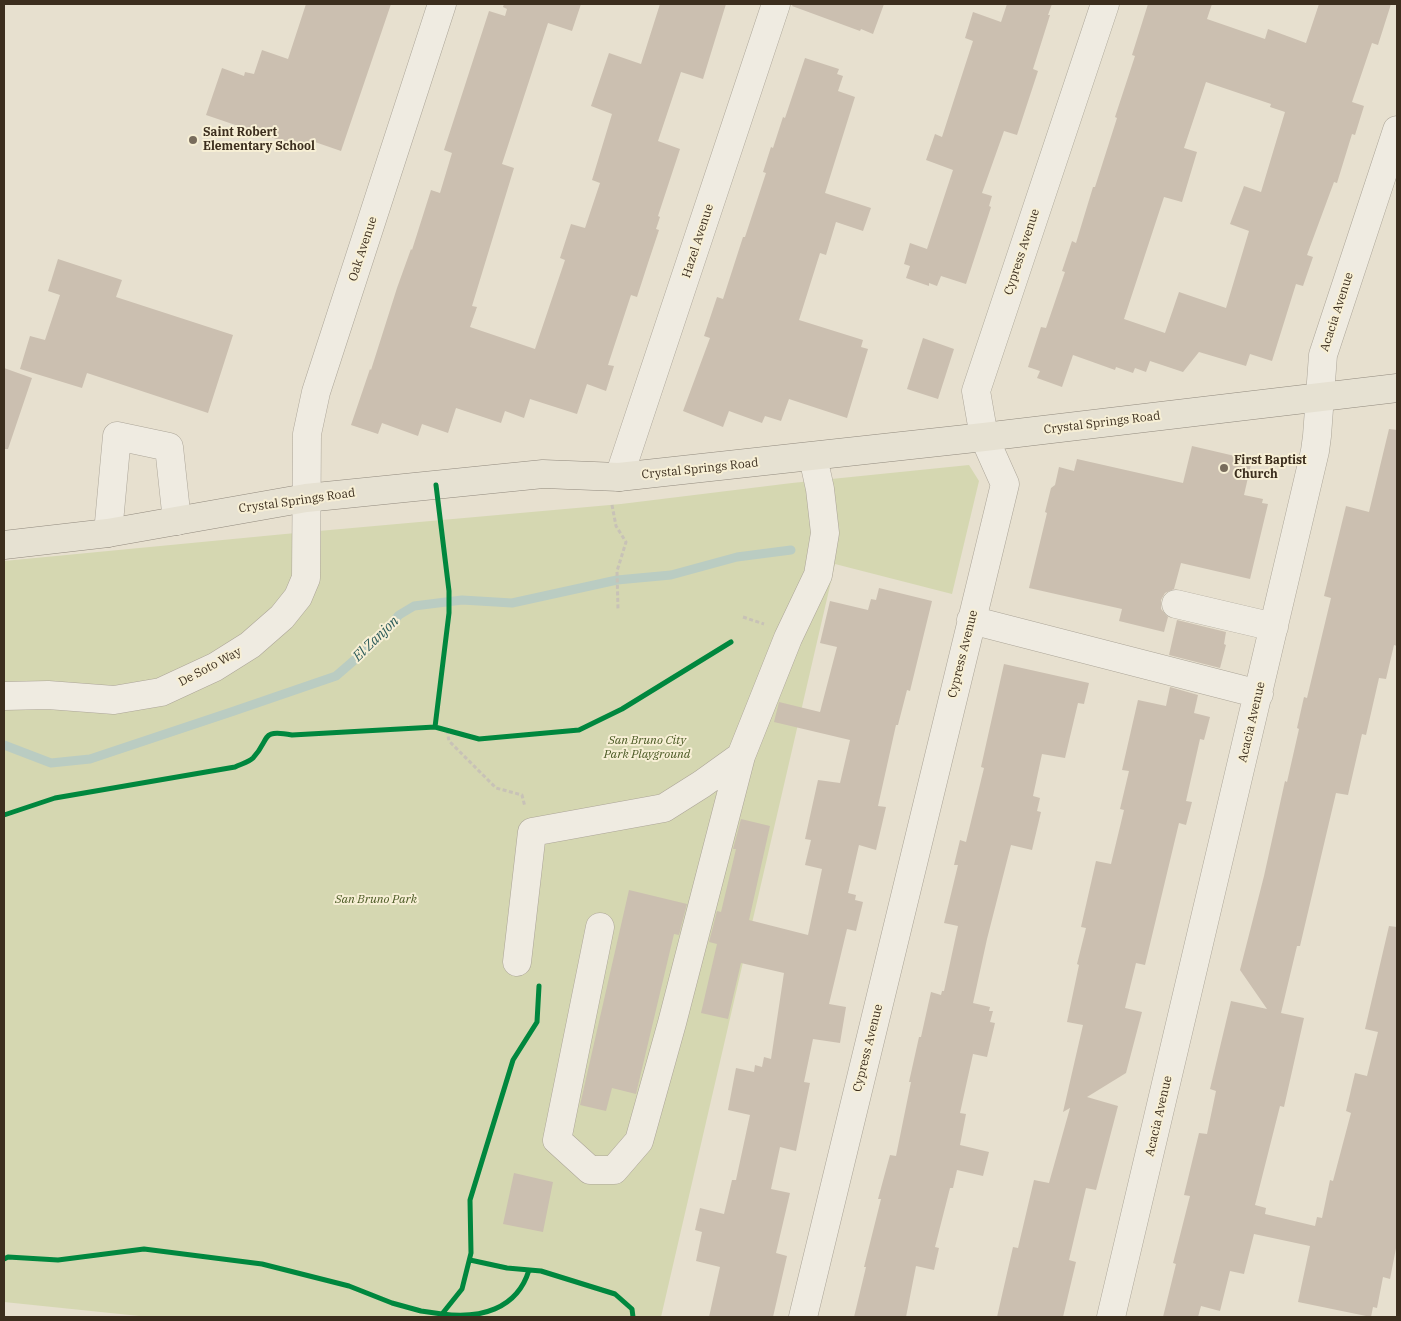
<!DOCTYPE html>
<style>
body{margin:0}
#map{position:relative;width:1401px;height:1321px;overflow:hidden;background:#e7e0cf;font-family:"IBM Plex Serif",serif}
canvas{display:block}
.frame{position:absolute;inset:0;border:5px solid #3c2e1e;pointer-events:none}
</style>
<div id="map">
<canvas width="1401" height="1321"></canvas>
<div class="frame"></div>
</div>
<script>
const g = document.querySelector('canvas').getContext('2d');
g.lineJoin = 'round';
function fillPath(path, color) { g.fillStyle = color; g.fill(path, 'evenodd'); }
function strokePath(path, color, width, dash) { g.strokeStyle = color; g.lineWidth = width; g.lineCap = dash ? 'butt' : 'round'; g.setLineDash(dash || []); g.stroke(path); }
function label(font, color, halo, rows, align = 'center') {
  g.font = font + ' "IBM Plex Serif",serif'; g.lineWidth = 4; g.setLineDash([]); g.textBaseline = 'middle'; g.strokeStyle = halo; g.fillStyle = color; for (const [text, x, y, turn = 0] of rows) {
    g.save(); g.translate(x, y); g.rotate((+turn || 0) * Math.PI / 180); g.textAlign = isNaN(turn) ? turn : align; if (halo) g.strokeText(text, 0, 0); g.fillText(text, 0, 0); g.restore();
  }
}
fillPath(new Path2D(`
 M 969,465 L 979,481 L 952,594 L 835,564 L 661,1317 L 149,1317 L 4,1302 L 4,561 L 285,534 L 621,504 L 792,483 Z`), '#d5d7b1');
strokePath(new Path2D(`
 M 4,745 L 51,763 L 90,759 L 234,711 L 336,676 L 373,644 L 399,615 L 414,606 L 462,600 L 512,603 L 617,580 L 671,575 L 737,557 L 791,550`), '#baccc2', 9);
fillPath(new Path2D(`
 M 306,4 L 391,4 L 341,151 L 312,141 L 309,150 L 206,115 L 222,68 L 244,76 L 245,72 L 254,74 L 262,50 L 288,59 Z
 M 504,4 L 581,4 L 572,31 L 548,23 L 502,164 L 514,168 L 472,306 L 477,307 L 470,327 L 535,349 L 565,260 L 560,258 L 571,224 L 585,228 L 600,183 L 592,180 L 612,114 L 591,106 L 609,53 L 641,64 L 660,4 L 726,4 L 703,79 L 681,72 L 658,141 L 680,149 L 658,216 L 660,217 L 656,229 L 659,230 L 648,263 L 637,297 L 631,295 L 608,365 L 614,366 L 606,391 L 587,384 L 577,414 L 530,399 L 524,418 L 505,411 L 501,423 L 456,408 L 448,433 L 422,424 L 418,436 L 382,423 L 378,434 L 351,425 L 370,369 L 371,370 L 397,288 L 411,249 L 412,250 L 431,190 L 440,193 L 452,153 L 444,150 L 489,11 L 505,16 L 507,9 L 503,7 Z
 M 793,4 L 884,4 L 873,34 L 861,29 L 860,31 L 792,6 Z
 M 1007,4 L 1052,4 L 1048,15 L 1050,15 L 1033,69 L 1038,71 L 1017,135 L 1004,131 L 982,193 L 992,196 L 989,206 L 991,207 L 966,284 L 941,276 L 937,286 L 929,283 L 929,286 L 906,278 L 910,266 L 904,264 L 910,243 L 927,249 L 953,170 L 926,160 L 935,134 L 942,137 L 973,41 L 965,38 L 973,12 L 1001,22 Z
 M 1148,4 L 1212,4 L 1207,19 L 1265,39 L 1268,29 L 1306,43 L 1319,4 L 1391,4 L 1378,45 L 1372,43 L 1352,102 L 1364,106 L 1355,135 L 1352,134 L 1337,183 L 1334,182 L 1307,255 L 1313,257 L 1303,286 L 1296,284 L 1272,361 L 1250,354 L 1246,366 L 1199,352 L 1183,372 L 1150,361 L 1146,372 L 1135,368 L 1133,373 L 1116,367 L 1115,370 L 1073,355 L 1062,387 L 1037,378 L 1040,371 L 1028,367 L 1041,327 L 1046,328 L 1065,272 L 1062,271 L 1072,241 L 1076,243 L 1093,187 L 1095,187 L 1117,118 L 1115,117 L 1135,56 L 1132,55 ZM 1206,82 L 1271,104 L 1270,107 L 1285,112 L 1261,192 L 1244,186 L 1230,224 L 1249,231 L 1226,308 L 1179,292 L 1165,333 L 1124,319 L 1164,197 L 1182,202 L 1197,152 L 1184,148 Z
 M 805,58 L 839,69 L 837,74 L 843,76 L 838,91 L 855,97 L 825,193 L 871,208 L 863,231 L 836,222 L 826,255 L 820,253 L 799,320 L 863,340 L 861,347 L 868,349 L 847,418 L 789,399 L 781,421 L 765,416 L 762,423 L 729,411 L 723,427 L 683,411 L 710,338 L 704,336 L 717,297 L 723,299 L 743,237 L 745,237 L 766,173 L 763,172 L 771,147 L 773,148 L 783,117 L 785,118 Z
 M 58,259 L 122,280 L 116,297 L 233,335 L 208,413 L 87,373 L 82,388 L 20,369 L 30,336 L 45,340 L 60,295 L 48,291 Z
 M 923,338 L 954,349 L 938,399 L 907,389 Z
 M 4,368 L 32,378 L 8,449 L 4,449 Z
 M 1389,429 L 1397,430 L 1397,646 L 1394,645 L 1386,679 L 1379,678 L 1366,735 L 1362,734 L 1348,795 L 1336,793 L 1300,946 L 1297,946 L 1281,1013 L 1304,1018 L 1284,1107 L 1280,1106 L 1255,1205 L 1266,1208 L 1265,1214 L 1315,1226 L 1317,1217 L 1322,1218 L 1330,1180 L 1333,1181 L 1351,1113 L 1346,1111 L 1355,1073 L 1367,1076 L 1378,1032 L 1365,1029 L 1389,926 L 1397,927 L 1397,1243 L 1390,1279 L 1383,1277 L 1377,1308 L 1373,1307 L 1371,1317 L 1298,1302 L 1310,1246 L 1254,1234 L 1244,1274 L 1230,1271 L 1220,1311 L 1201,1306 L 1198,1317 L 1163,1317 L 1176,1264 L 1173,1263 L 1190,1196 L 1184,1195 L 1199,1133 L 1207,1134 L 1216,1091 L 1210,1089 L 1231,1001 L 1267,1009 L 1240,970 L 1264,876 L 1285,781 L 1287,782 L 1299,729 L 1297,728 L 1304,697 L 1307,698 L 1331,598 L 1324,596 L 1346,506 L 1369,512 Z
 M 1192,446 L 1252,460 L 1244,495 L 1263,499 L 1262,503 L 1268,504 L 1250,579 L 1181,563 L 1174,589 L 1165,593 L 1161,600 L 1161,609 L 1168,617 L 1164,632 L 1119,621 L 1122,609 L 1029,588 L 1047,513 L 1045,512 L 1051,488 L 1055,485 L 1059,467 L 1074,471 L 1077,459 L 1183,483 Z
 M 879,588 L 932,601 L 910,691 L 907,690 L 898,725 L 896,725 L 878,806 L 886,807 L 876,850 L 859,845 L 848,893 L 856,895 L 855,900 L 863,902 L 856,931 L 847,929 L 829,1004 L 846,1007 L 840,1043 L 813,1039 L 804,1082 L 810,1083 L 796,1151 L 780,1147 L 771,1189 L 790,1193 L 776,1253 L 787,1256 L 773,1317 L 709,1317 L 720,1267 L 696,1261 L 702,1232 L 695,1230 L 700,1208 L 724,1214 L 732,1180 L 736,1180 L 750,1115 L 728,1110 L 736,1068 L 754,1072 L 755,1065 L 762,1067 L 764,1057 L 771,1059 L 784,973 L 741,963 L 728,1019 L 701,1013 L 717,944 L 709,942 L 717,911 L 721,912 L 736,849 L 733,849 L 741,819 L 770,826 L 749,920 L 808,935 L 822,869 L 805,865 L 811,840 L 805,839 L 818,780 L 840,783 L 850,740 L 774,722 L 779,702 L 820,712 L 837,647 L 820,643 L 830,601 L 868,610 L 871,599 L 876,600 Z
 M 1177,620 L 1226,632 L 1224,644 L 1226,645 L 1220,668 L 1169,655 Z
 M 1004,664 L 1089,683 L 1084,704 L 1078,703 L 1065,758 L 1042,754 L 1033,796 L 1040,798 L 1037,811 L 1041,812 L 1032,850 L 1011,845 L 987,939 L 973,1003 L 990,1007 L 989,1011 L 993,1011 L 990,1022 L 995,1023 L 987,1057 L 973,1054 L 960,1113 L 966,1114 L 960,1145 L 989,1152 L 983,1176 L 957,1170 L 953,1188 L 950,1188 L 935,1247 L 939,1248 L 934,1270 L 916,1266 L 906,1317 L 854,1317 L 866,1267 L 864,1267 L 881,1199 L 878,1199 L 890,1155 L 896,1156 L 911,1082 L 909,1082 L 919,1037 L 921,1037 L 931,992 L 941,995 L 942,991 L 944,991 L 958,926 L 944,923 L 958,865 L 954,865 L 960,840 L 966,842 L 984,768 L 981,767 Z
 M 1170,687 L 1198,695 L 1194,713 L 1210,717 L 1204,740 L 1200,739 L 1186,801 L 1192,802 L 1186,825 L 1179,823 L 1145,965 L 1136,963 L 1125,1008 L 1142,1012 L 1126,1073 L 1087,1097 L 1118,1106 L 1096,1190 L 1086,1188 L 1069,1260 L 1076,1262 L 1063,1317 L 997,1317 L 1013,1247 L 1018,1248 L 1034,1180 L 1049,1183 L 1070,1108 L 1063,1112 L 1083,1025 L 1067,1022 L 1079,965 L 1077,964 L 1086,928 L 1081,927 L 1096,861 L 1111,864 L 1124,810 L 1120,809 L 1129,771 L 1122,770 L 1138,700 L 1166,706 Z
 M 629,890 L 687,904 L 679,935 L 674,934 L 636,1094 L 612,1088 L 606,1111 L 580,1105 Z
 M 514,1173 L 553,1182 L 543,1232 L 503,1224 Z`), '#cbbfb0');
const minor = new Path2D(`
 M 619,477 L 776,4
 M 108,533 L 117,436 L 169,447 L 177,521
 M 1176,604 L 1274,627
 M 971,620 L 1259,694
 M 4,696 L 48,695 L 114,700 L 161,692 L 215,667 L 250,645 L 282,617 L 298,597 L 306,578 L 307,434 L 316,392 L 442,4
 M 600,927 L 557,1140 L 590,1170 L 614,1170 L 639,1141 L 672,1023 L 741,756
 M 517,962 L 532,832 L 664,808 L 702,784 L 741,756 L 788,638 L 818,575 L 825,533 L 820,489 L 813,457
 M 803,1317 L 1005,484 L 984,437 L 976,391 L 1105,4
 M 1111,1317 L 1315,451 L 1317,436 L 1323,355 L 1397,130`);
const major = new Path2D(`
 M 4,545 L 108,533 L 306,498 L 543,474 L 619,477 L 984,437 L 1397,388`);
strokePath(minor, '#aca598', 29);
strokePath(major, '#928a7e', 29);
strokePath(new Path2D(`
 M 612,505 L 616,526 L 626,542 L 617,571 L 618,609
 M 743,617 L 764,624
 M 447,730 L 449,741 L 496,788 L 522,795 L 525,807`), '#c8c2b7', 3, [4, 2.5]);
strokePath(minor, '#efebe1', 28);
strokePath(major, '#e6e1d2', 28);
strokePath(new Path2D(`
 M 435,727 L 449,613 L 449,591 L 436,485
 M 4,815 L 55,798 L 235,767 C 241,764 249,762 253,758 C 271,739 259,729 292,735 L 435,727 L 479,739 L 579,730 L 622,709 L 731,642
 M 4,1259 L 8,1257 L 58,1260 L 144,1249 L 262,1264 L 349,1286 L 392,1303 L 421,1311 L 442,1314 L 462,1289 L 471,1253 L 470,1200 L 513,1060 L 537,1022 L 539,986
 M 470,1260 L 507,1268 L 541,1271 L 615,1294 L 632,1309 L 633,1317
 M 442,1314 C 479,1319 517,1310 529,1270`), '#00873e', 5);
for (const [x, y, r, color] of [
 [193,140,5,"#786c5c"],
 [1224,468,5,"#786c5c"]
]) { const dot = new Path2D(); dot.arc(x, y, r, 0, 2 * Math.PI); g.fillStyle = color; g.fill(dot); strokePath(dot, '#f7efd5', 2); }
label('bold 12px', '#3c2e1e', '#f7efd5', [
 ["Saint Robert",203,133],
 ["Elementary School",203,147],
 ["First Baptist",1234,461],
 ["Church",1234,475]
], 'left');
label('12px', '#3c2e1e', '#f7efd5', [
 ["Hazel Avenue",698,241,-72],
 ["Oak Avenue",363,249,-72],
 ["Cypress Avenue",1022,252,-72],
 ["Acacia Avenue",1337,312,-72],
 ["Crystal Springs Road",1102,423,-7],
 ["Crystal Springs Road",700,469,-6],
 ["Crystal Springs Road",297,501,-8],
 ["Cypress Avenue",963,654,-76],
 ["De Soto Way",210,667,-28],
 ["Acacia Avenue",1252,722,-77],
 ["Cypress Avenue",868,1048,-76],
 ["Acacia Avenue",1159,1116,-77]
]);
label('italic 12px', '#4a5924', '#f7efd5', [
 ["San Bruno City",647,741],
 ["Park Playground",647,755],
 ["San Bruno Park",376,900]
]);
label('italic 14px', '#2d5c5b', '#f7efd5', [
 ["El Zanjon",376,639,-44]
]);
</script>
